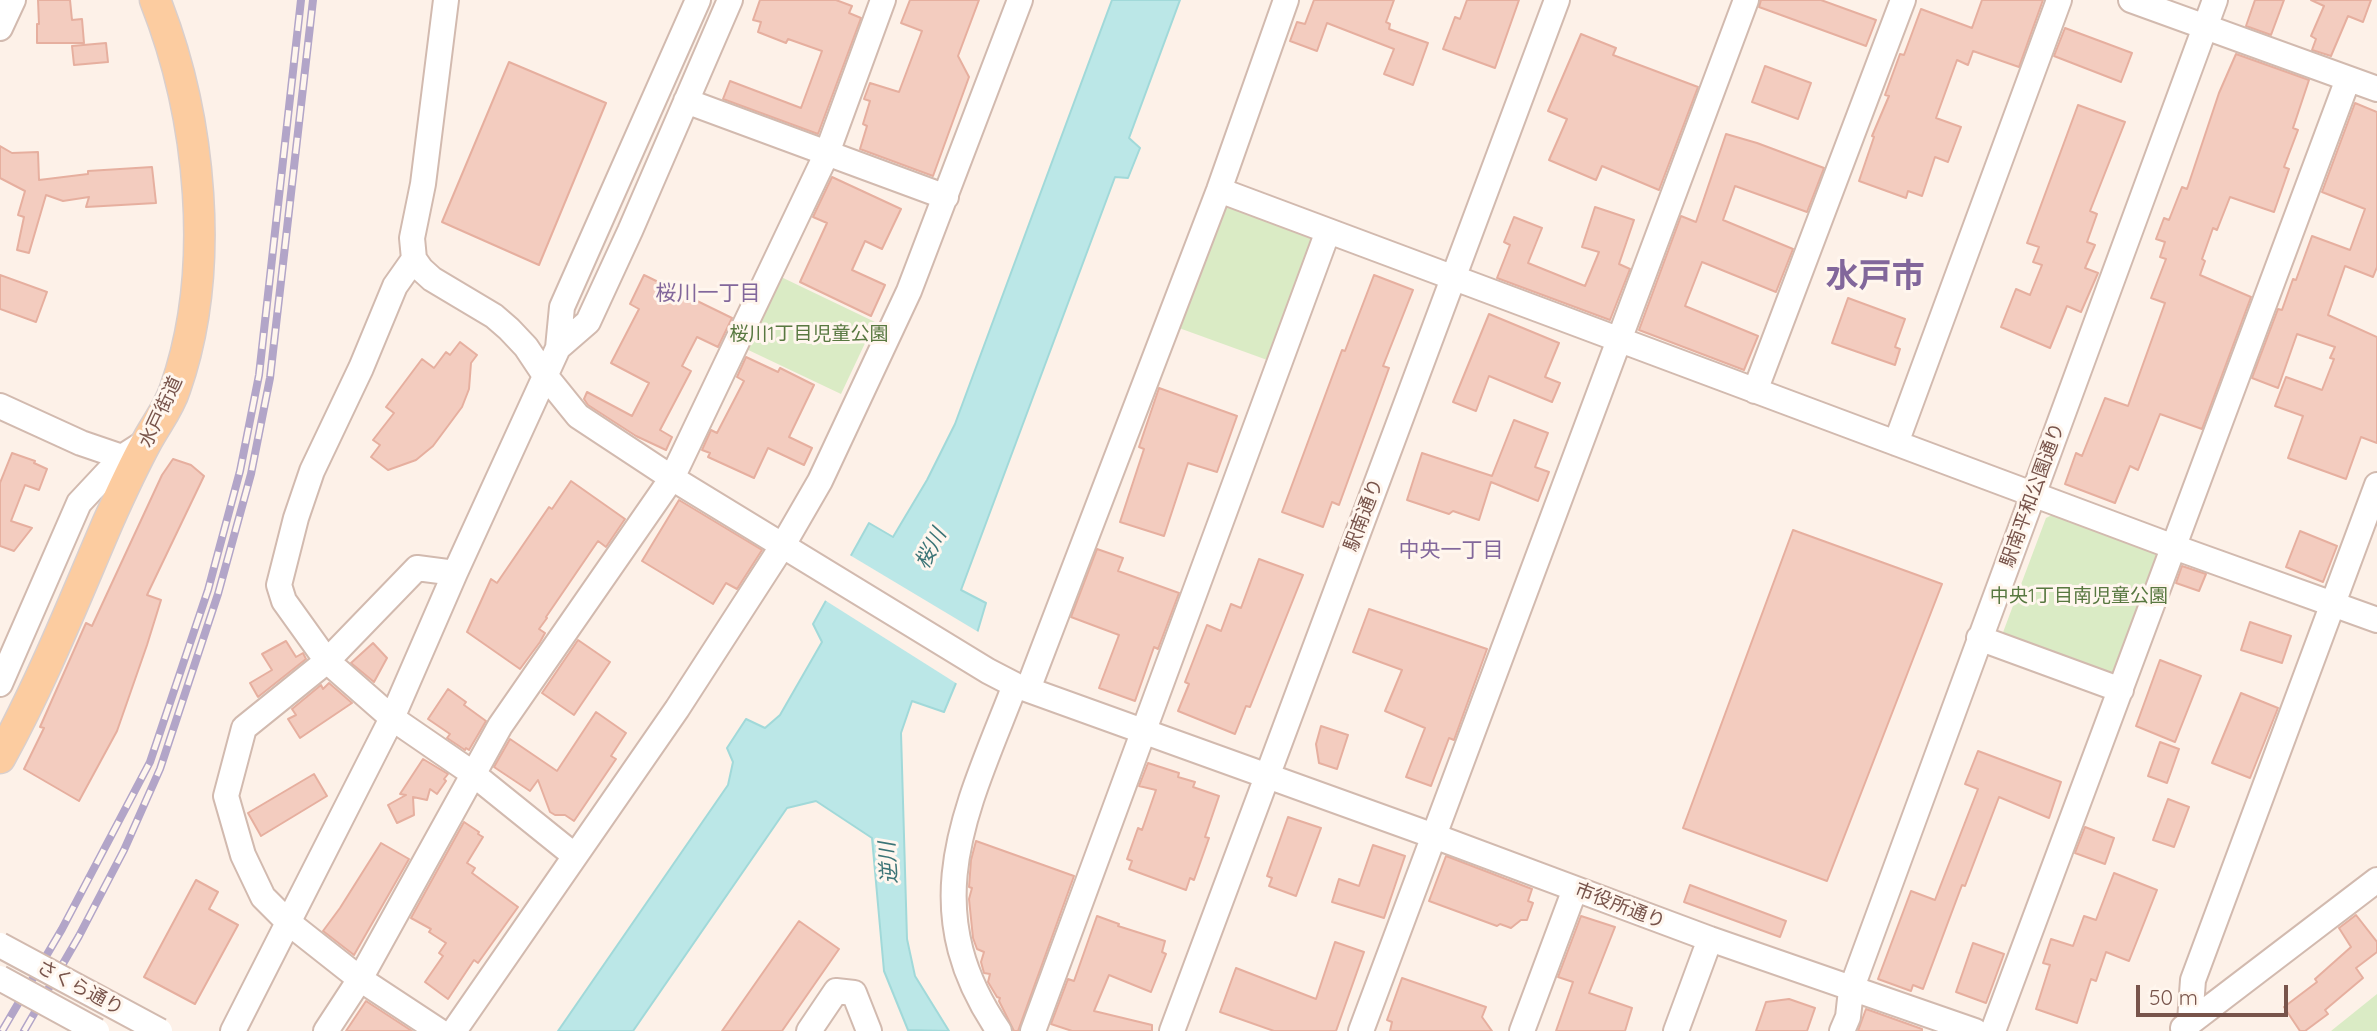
<!DOCTYPE html>
<meta charset="utf-8">
<style>
body{margin:0}
#map{position:relative;width:2377px;height:1031px;overflow:hidden;background:#fdf1e8;font-family:Quicksand,sans-serif}
canvas{display:block}
.scale{position:absolute;left:2136px;top:985px;width:152px;height:32px;box-sizing:border-box;border:4px solid #78544b;border-top:0;padding-left:9px;font-size:21px;line-height:24px;white-space:nowrap;color:#78544b;-webkit-text-stroke:5px #fff6ee;paint-order:stroke}
</style>
<div id="map">
<canvas width="2377" height="1031"></canvas>
<div class="scale">50 m</div>
</div>
<script>
const g = document.querySelector('canvas').getContext('2d');
g.lineJoin = 'round';
function fillPath(path, color) { g.fillStyle = color; g.fill(path, 'evenodd'); }
function strokePath(path, color, width, dash) { g.strokeStyle = color; g.lineWidth = width; g.lineCap = dash ? 'butt' : 'round'; g.setLineDash(dash || []); g.stroke(path); }
function label(font, color, halo, rows, align = 'center') {
  g.font = font + ' Quicksand,"Noto Sans JP",sans-serif'; g.lineWidth = 6; g.setLineDash([]); g.textBaseline = 'middle'; g.strokeStyle = halo; g.fillStyle = color; for (const [text, x, y, turn = 0] of rows) {
    g.save(); g.translate(x, y); g.rotate((+turn || 0) * Math.PI / 180); g.textAlign = isNaN(turn) ? turn : align; if (halo) g.strokeText(text, 0, 0); g.fillText(text, 0, 0); g.restore();
  }
}
fillPath(new Path2D(`
 M 1228,205 L 1310,236 L 1313,245 L 1270,361 L 1179,328 L 1221,208 Z
 M 777,275 L 875,322 L 841,394 L 742,347 Z
 M 2054,514 L 2153,550 L 2157,558 L 2113,675 L 2002,635 L 2046,518 Z
 M 2377,994 L 2377,1031 L 2331,1031 Z`), '#daebc5');
const water = new Path2D(`
 M 1112,0 L 1180,0 L 1129,138 L 1140,148 L 1128,178 L 1115,177 L 961,590 L 986,603 L 978,630 L 944,712 L 912,701 L 901,733 L 907,939 L 915,976 L 949,1031 L 908,1030 L 884,971 L 872,838 L 816,801 L 787,808 L 633,1031 L 558,1031 L 728,785 L 733,762 L 727,748 L 746,719 L 765,728 L 780,715 L 822,642 L 813,624 L 869,523 L 893,537 L 927,480 L 955,424 Z`);
fillPath(water, '#bbe7e7');
strokePath(water, '#a1d9d9', 2);
fillPath(new Path2D(`
 M 848,554 L 980,633 L 959,685 L 823,599 Z`), '#fdf1e8');
const building = new Path2D(`
 M 38,0 L 70,0 L 72,20 L 82,19 L 84,43 L 37,43 L 37,24 L 39,24 Z
 M 760,0 L 836,0 L 852,6 L 849,13 L 861,18 L 818,134 L 723,99 L 730,81 L 801,108 L 822,51 L 788,39 L 786,43 L 758,32 L 761,22 L 753,20 Z
 M 910,0 L 979,0 L 958,56 L 969,77 L 933,176 L 860,149 L 867,126 L 863,124 L 870,101 L 864,99 L 870,83 L 899,92 L 922,31 L 901,23 Z
 M 1314,0 L 1394,0 L 1386,22 L 1390,24 L 1389,29 L 1428,43 L 1413,85 L 1384,74 L 1394,49 L 1327,23 L 1317,51 L 1290,41 L 1297,22 L 1305,24 Z
 M 1467,0 L 1519,0 L 1495,68 L 1443,49 L 1455,17 L 1460,19 Z
 M 1761,0 L 1821,0 L 1876,20 L 1866,46 L 1759,7 Z
 M 1982,0 L 2043,0 L 2019,67 L 1973,51 L 1968,65 L 1957,60 L 1936,118 L 1961,127 L 1948,162 L 1935,157 L 1922,196 L 1908,191 L 1906,198 L 1859,181 L 1874,137 L 1872,136 L 1889,96 L 1885,95 L 1900,54 L 1904,55 L 1921,9 L 1972,28 Z
 M 2255,0 L 2284,0 L 2271,35 L 2246,26 Z
 M 2311,0 L 2371,0 L 2363,22 L 2348,16 L 2331,56 L 2312,50 L 2316,39 L 2311,36 L 2324,6 Z
 M 2065,28 L 2132,53 L 2121,82 L 2054,56 Z
 M 1581,34 L 1616,48 L 1613,55 L 1698,87 L 1659,190 L 1602,166 L 1596,180 L 1549,160 L 1567,119 L 1548,111 Z
 M 106,43 L 108,62 L 74,65 L 72,46 Z
 M 2236,54 L 2309,80 L 2293,128 L 2298,130 L 2284,167 L 2289,169 L 2274,212 L 2230,197 L 2217,230 L 2213,228 L 2202,259 L 2205,261 L 2200,275 L 2251,297 L 2202,429 L 2160,414 L 2138,470 L 2130,466 L 2115,503 L 2065,484 L 2076,453 L 2082,456 L 2105,398 L 2128,406 L 2165,303 L 2151,298 L 2166,259 L 2160,257 L 2165,242 L 2156,239 L 2164,218 L 2169,220 L 2182,187 L 2187,189 L 2219,93 Z
 M 509,62 L 606,103 L 539,265 L 442,222 Z
 M 1765,66 L 1811,83 L 1798,119 L 1752,102 Z
 M 2355,103 L 2377,112 L 2377,267 L 2373,277 L 2345,266 L 2328,315 L 2377,337 L 2377,443 L 2361,437 L 2346,479 L 2288,458 L 2303,416 L 2275,406 L 2286,377 L 2322,390 L 2334,359 L 2330,358 L 2335,347 L 2297,334 L 2278,388 L 2252,378 L 2278,309 L 2282,310 L 2293,279 L 2296,280 L 2312,236 L 2350,250 L 2365,209 L 2322,192 Z
 M 2078,105 L 2125,122 L 2090,211 L 2097,214 L 2087,242 L 2095,245 L 2085,268 L 2098,273 L 2081,312 L 2067,306 L 2050,348 L 2001,327 L 2016,289 L 2030,295 L 2042,265 L 2033,262 L 2039,247 L 2027,243 Z
 M 1726,134 L 1757,143 L 1824,168 L 1807,212 L 1735,186 L 1723,220 L 1793,249 L 1776,292 L 1702,262 L 1685,306 L 1758,336 L 1744,370 L 1639,330 L 1681,216 L 1696,222 Z
 M 0,146 L 12,153 L 38,152 L 39,180 L 88,174 L 88,171 L 152,167 L 156,203 L 86,207 L 89,197 L 63,201 L 46,195 L 29,253 L 17,250 L 24,217 L 18,215 L 25,191 L 0,178 Z
 M 832,177 L 901,209 L 882,249 L 865,241 L 852,270 L 885,285 L 871,316 L 800,282 L 827,223 L 813,217 Z
 M 1595,207 L 1634,220 L 1619,264 L 1630,269 L 1610,320 L 1497,278 L 1510,245 L 1504,242 L 1514,217 L 1542,228 L 1528,263 L 1585,286 L 1599,252 L 1582,247 Z
 M 0,275 L 47,292 L 36,322 L 0,309 Z
 M 644,275 L 732,318 L 718,347 L 697,337 L 682,366 L 691,371 L 660,430 L 672,437 L 666,450 L 636,436 L 588,405 L 584,399 L 587,392 L 632,416 L 649,383 L 611,363 L 639,309 L 630,304 Z
 M 1374,275 L 1413,290 L 1383,366 L 1389,368 L 1339,505 L 1332,502 L 1323,527 L 1282,512 L 1342,350 L 1345,351 Z
 M 1848,298 L 1905,319 L 1895,347 L 1900,349 L 1895,365 L 1832,343 Z
 M 1489,314 L 1559,343 L 1545,377 L 1560,383 L 1552,402 L 1489,376 L 1476,411 L 1453,402 Z
 M 460,342 L 477,355 L 471,363 L 469,389 L 462,407 L 433,446 L 416,460 L 388,470 L 371,457 L 380,445 L 373,440 L 394,413 L 386,407 L 422,359 L 434,368 L 446,352 L 450,355 Z
 M 746,357 L 778,372 L 780,368 L 814,385 L 789,437 L 812,448 L 804,465 L 768,448 L 754,478 L 708,457 L 710,453 L 702,450 L 711,430 L 717,433 L 744,381 L 737,377 Z
 M 1159,388 L 1237,416 L 1217,472 L 1188,463 L 1164,536 L 1120,522 L 1144,449 L 1139,447 Z
 M 1514,420 L 1548,433 L 1535,467 L 1549,472 L 1538,501 L 1491,482 L 1479,520 L 1453,511 L 1449,514 L 1407,500 L 1422,453 L 1492,476 Z
 M 12,453 L 35,461 L 34,463 L 47,469 L 39,490 L 25,485 L 11,521 L 32,528 L 14,551 L 0,546 L 0,483 Z
 M 173,459 L 191,465 L 204,476 L 147,595 L 161,600 L 147,645 L 117,731 L 79,801 L 24,769 L 44,728 L 40,727 L 86,623 L 92,626 L 162,475 Z
 M 571,481 L 625,519 L 606,547 L 598,541 L 546,617 L 547,618 L 539,629 L 545,633 L 540,642 L 520,669 L 467,632 L 491,579 L 497,583 L 549,507 L 552,509 Z
 M 679,500 L 762,550 L 737,589 L 726,583 L 713,604 L 642,561 Z
 M 1793,530 L 1942,584 L 1827,881 L 1683,828 Z
 M 2300,531 L 2337,546 L 2323,582 L 2286,567 Z
 M 1097,549 L 1123,558 L 1118,571 L 1179,593 L 1158,649 L 1154,647 L 1135,701 L 1099,688 L 1119,635 L 1071,617 Z
 M 1259,559 L 1303,575 L 1250,707 L 1246,706 L 1235,734 L 1178,711 L 1189,684 L 1185,682 L 1207,625 L 1221,631 L 1231,604 L 1241,608 Z
 M 2182,566 L 2206,574 L 2199,591 L 2176,583 Z
 M 1369,609 L 1487,649 L 1454,740 L 1449,738 L 1431,786 L 1406,777 L 1425,728 L 1385,711 L 1402,670 L 1353,652 Z
 M 2250,622 L 2291,636 L 2282,663 L 2241,650 Z
 M 578,640 L 610,662 L 574,715 L 542,693 Z
 M 286,641 L 296,657 L 303,653 L 306,659 L 258,697 L 250,683 L 272,670 L 262,654 Z
 M 373,643 L 387,658 L 374,682 L 351,663 Z
 M 2160,660 L 2201,676 L 2175,742 L 2136,726 Z
 M 329,683 L 352,703 L 300,738 L 288,719 L 296,715 L 292,709 L 321,685 L 323,689 Z
 M 448,689 L 466,702 L 464,705 L 486,721 L 469,750 L 466,748 L 465,750 L 447,738 L 450,734 L 428,719 Z
 M 2241,693 L 2278,708 L 2250,778 L 2212,763 Z
 M 596,712 L 626,733 L 611,756 L 616,759 L 574,821 L 565,815 L 555,815 L 550,812 L 538,780 L 530,791 L 494,767 L 510,739 L 557,771 Z
 M 1321,726 L 1348,735 L 1337,769 L 1319,763 L 1316,744 Z
 M 2160,742 L 2179,749 L 2167,783 L 2148,776 Z
 M 1978,751 L 2061,782 L 2049,818 L 1999,797 L 1965,886 L 1962,885 L 1923,989 L 1913,985 L 1911,991 L 1878,979 L 1911,891 L 1935,900 L 1978,789 L 1965,784 Z
 M 423,759 L 448,774 L 444,779 L 446,781 L 437,794 L 430,789 L 427,800 L 413,797 L 414,815 L 397,823 L 388,805 L 406,795 L 400,794 Z
 M 1148,763 L 1179,773 L 1178,777 L 1195,782 L 1193,787 L 1219,796 L 1205,837 L 1209,838 L 1194,880 L 1190,878 L 1186,890 L 1129,869 L 1132,861 L 1127,859 L 1138,828 L 1142,830 L 1156,790 L 1139,786 Z
 M 314,774 L 327,796 L 261,836 L 248,813 Z
 M 2168,799 L 2189,807 L 2174,847 L 2153,840 Z
 M 1288,817 L 1321,828 L 1296,896 L 1269,886 L 1272,878 L 1267,876 Z
 M 464,822 L 479,832 L 478,834 L 483,837 L 467,863 L 475,868 L 472,873 L 518,907 L 478,963 L 474,960 L 448,999 L 425,982 L 443,956 L 439,953 L 446,943 L 429,932 L 431,929 L 411,918 Z
 M 2085,827 L 2114,838 L 2105,864 L 2075,853 Z
 M 976,841 L 1074,876 L 1018,1031 L 1014,1031 L 999,1001 L 1000,998 L 997,997 L 988,982 L 990,974 L 984,973 L 981,962 L 984,952 L 977,949 L 973,938 L 969,899 L 972,888 L 969,887 L 971,860 Z
 M 381,843 L 409,859 L 354,955 L 323,931 L 340,908 Z
 M 1373,845 L 1405,856 L 1384,918 L 1332,902 L 1339,879 L 1359,886 Z
 M 1446,856 L 1532,889 L 1528,901 L 1533,903 L 1527,920 L 1521,920 L 1511,928 L 1500,924 L 1497,926 L 1429,901 Z
 M 2114,873 L 2157,890 L 2129,961 L 2106,952 L 2096,981 L 2091,979 L 2077,1023 L 2036,1009 L 2050,965 L 2043,963 L 2051,939 L 2073,946 L 2084,916 L 2096,920 Z
 M 196,880 L 218,892 L 209,909 L 238,925 L 195,1004 L 144,977 Z
 M 1690,885 L 1786,921 L 1780,937 L 1684,902 Z
 M 2356,915 L 2377,942 L 2377,952 L 2356,968 L 2363,978 L 2325,1010 L 2328,1014 L 2305,1031 L 2300,1031 L 2284,1007 L 2317,982 L 2315,979 L 2351,947 L 2339,928 Z
 M 1097,916 L 1119,924 L 1118,926 L 1165,941 L 1162,952 L 1166,954 L 1151,992 L 1109,975 L 1094,1011 L 1152,1025 L 1152,1031 L 1072,1031 L 1051,1024 L 1068,979 L 1074,981 Z
 M 1581,916 L 1615,927 L 1589,993 L 1632,1008 L 1625,1031 L 1556,1031 L 1573,982 L 1558,977 Z
 M 799,921 L 839,949 L 782,1031 L 722,1031 Z
 M 1335,942 L 1364,952 L 1336,1031 L 1274,1031 L 1220,1012 L 1236,968 L 1316,999 Z
 M 1973,943 L 2004,954 L 1986,1003 L 1956,992 Z
 M 1402,978 L 1486,1007 L 1482,1017 L 1492,1031 L 1390,1031 L 1392,1022 L 1387,1020 Z
 M 1789,999 L 1815,1008 L 1807,1031 L 1756,1031 L 1766,1002 Z
 M 366,1001 L 412,1031 L 346,1031 Z
 M 1866,1009 L 1922,1029 L 1922,1031 L 1858,1031 Z`);
fillPath(building, '#f3ccbf');
strokePath(building, '#e6af9f', 2);
const minor = new Path2D(`
 M 446,0 L 423,184 L 412,238 L 414,259 L 421,269 L 432,279 L 494,316 L 509,329 L 526,347 L 544,374 L 578,416 L 672,478 L 988,671 L 1015,685 L 1434,836 L 1710,939 L 1975,1031
 M 2131,0 L 2377,89
 M 0,28 L 13,0
 M 686,101 L 946,197
 M 1219,190 L 2174,547 L 2377,620
 M 414,259 L 395,286 L 361,368 L 312,471 L 296,518 L 279,585 L 284,601 L 327,661 L 392,718 L 472,773 L 575,856
 M 558,348 L 588,322 L 630,231 L 730,0
 M 1755,391 L 1903,0
 M 0,406 L 81,443 L 122,457
 M 1896,443 L 2059,0
 M 1979,638 L 2121,690
 M 0,684 L 79,503 L 122,457 L 147,441
 M 1028,689 L 1219,190 L 1286,0
 M 2190,1021 L 2193,980 L 2377,485
 M 2183,1028 L 2377,880
 M 233,1031 L 392,718 L 455,573 L 558,348 L 562,307 L 698,0
 M 326,1031 L 360,979 L 500,726 L 672,478 L 827,153 L 883,0
 M 439,1031 L 360,979 L 289,923 L 263,897 L 243,855 L 226,796 L 244,728 L 327,661 L 417,568 L 455,573
 M 454,1031 L 677,709 L 783,545 L 820,481 L 909,291 L 1020,0
 M 809,1031 L 836,991 L 854,993 L 869,1031
 M 999,1031 C 913,906 967,809 1015,685
 M 1033,1031 L 1328,231
 M 1172,1031 L 1557,0
 M 1361,1031 L 1746,0
 M 1522,1031 L 1575,889
 M 1676,1031 L 1710,939
 M 1842,1031 L 1848,1017 L 1851,990 L 2215,0
 M 1993,1031 L 2348,79`);
const major = new Path2D(`
 M 0,758 C 42,682 74,601 108,522 C 120,495 133,467 147,441 C 156,424 169,408 175,389 C 217,270 201,116 155,0`);
strokePath(minor, '#d2baaf', 28);
strokePath(major, '#d9cfcd', 33);
strokePath(minor, '#fff', 24);
strokePath(major, '#fccca0', 30);
const rail = new Path2D(`
 M 2,1031 L 62,929 L 150,762 L 208,590 L 240,471 L 259,375 L 301,0
 M 24,1031 L 79,936 L 124,850 L 160,769 L 218,594 L 251,474 L 270,378 L 313,0`);
strokePath(rail, '#b2a5c8', 8);
strokePath(rail, '#fff6ee', 5, [16]);
const minorBridge = new Path2D(`
 M 0,945 L 160,1031
 M 0,978 L 97,1031`);
strokePath(minorBridge, '#d2baaf', 28, []);
strokePath(minorBridge, '#fff', 24);
label('19px', '#587840', '#fff6ee', [
 ["桜川1丁目児童公園",809,334],
 ["中央1丁目南児童公園",2079,596]
]);
label('19px', '#78544b', '#fff6ee', [
 ["水戸街道",161,412,-65],
 ["駅南平和公園通り",2033,495,-70],
 ["駅南通り",1364,515,-69],
 ["市役所通り",1620,906,21],
 ["さくら通り",80,988,28]
]);
label('21px', '#82679b', '#fff6ee', [
 ["桜川一丁目",708,294],
 ["中央一丁目",1451,551]
]);
label('italic 21px', '#3b7476', '#fff6ee', [
 ["桜川",931,549,-62],
 ["逆川",889,863,-94]
]);
label('bold 33px', '#82679b', '#fff6ee', [
 ["水戸市",1875,277]
]);
</script>
